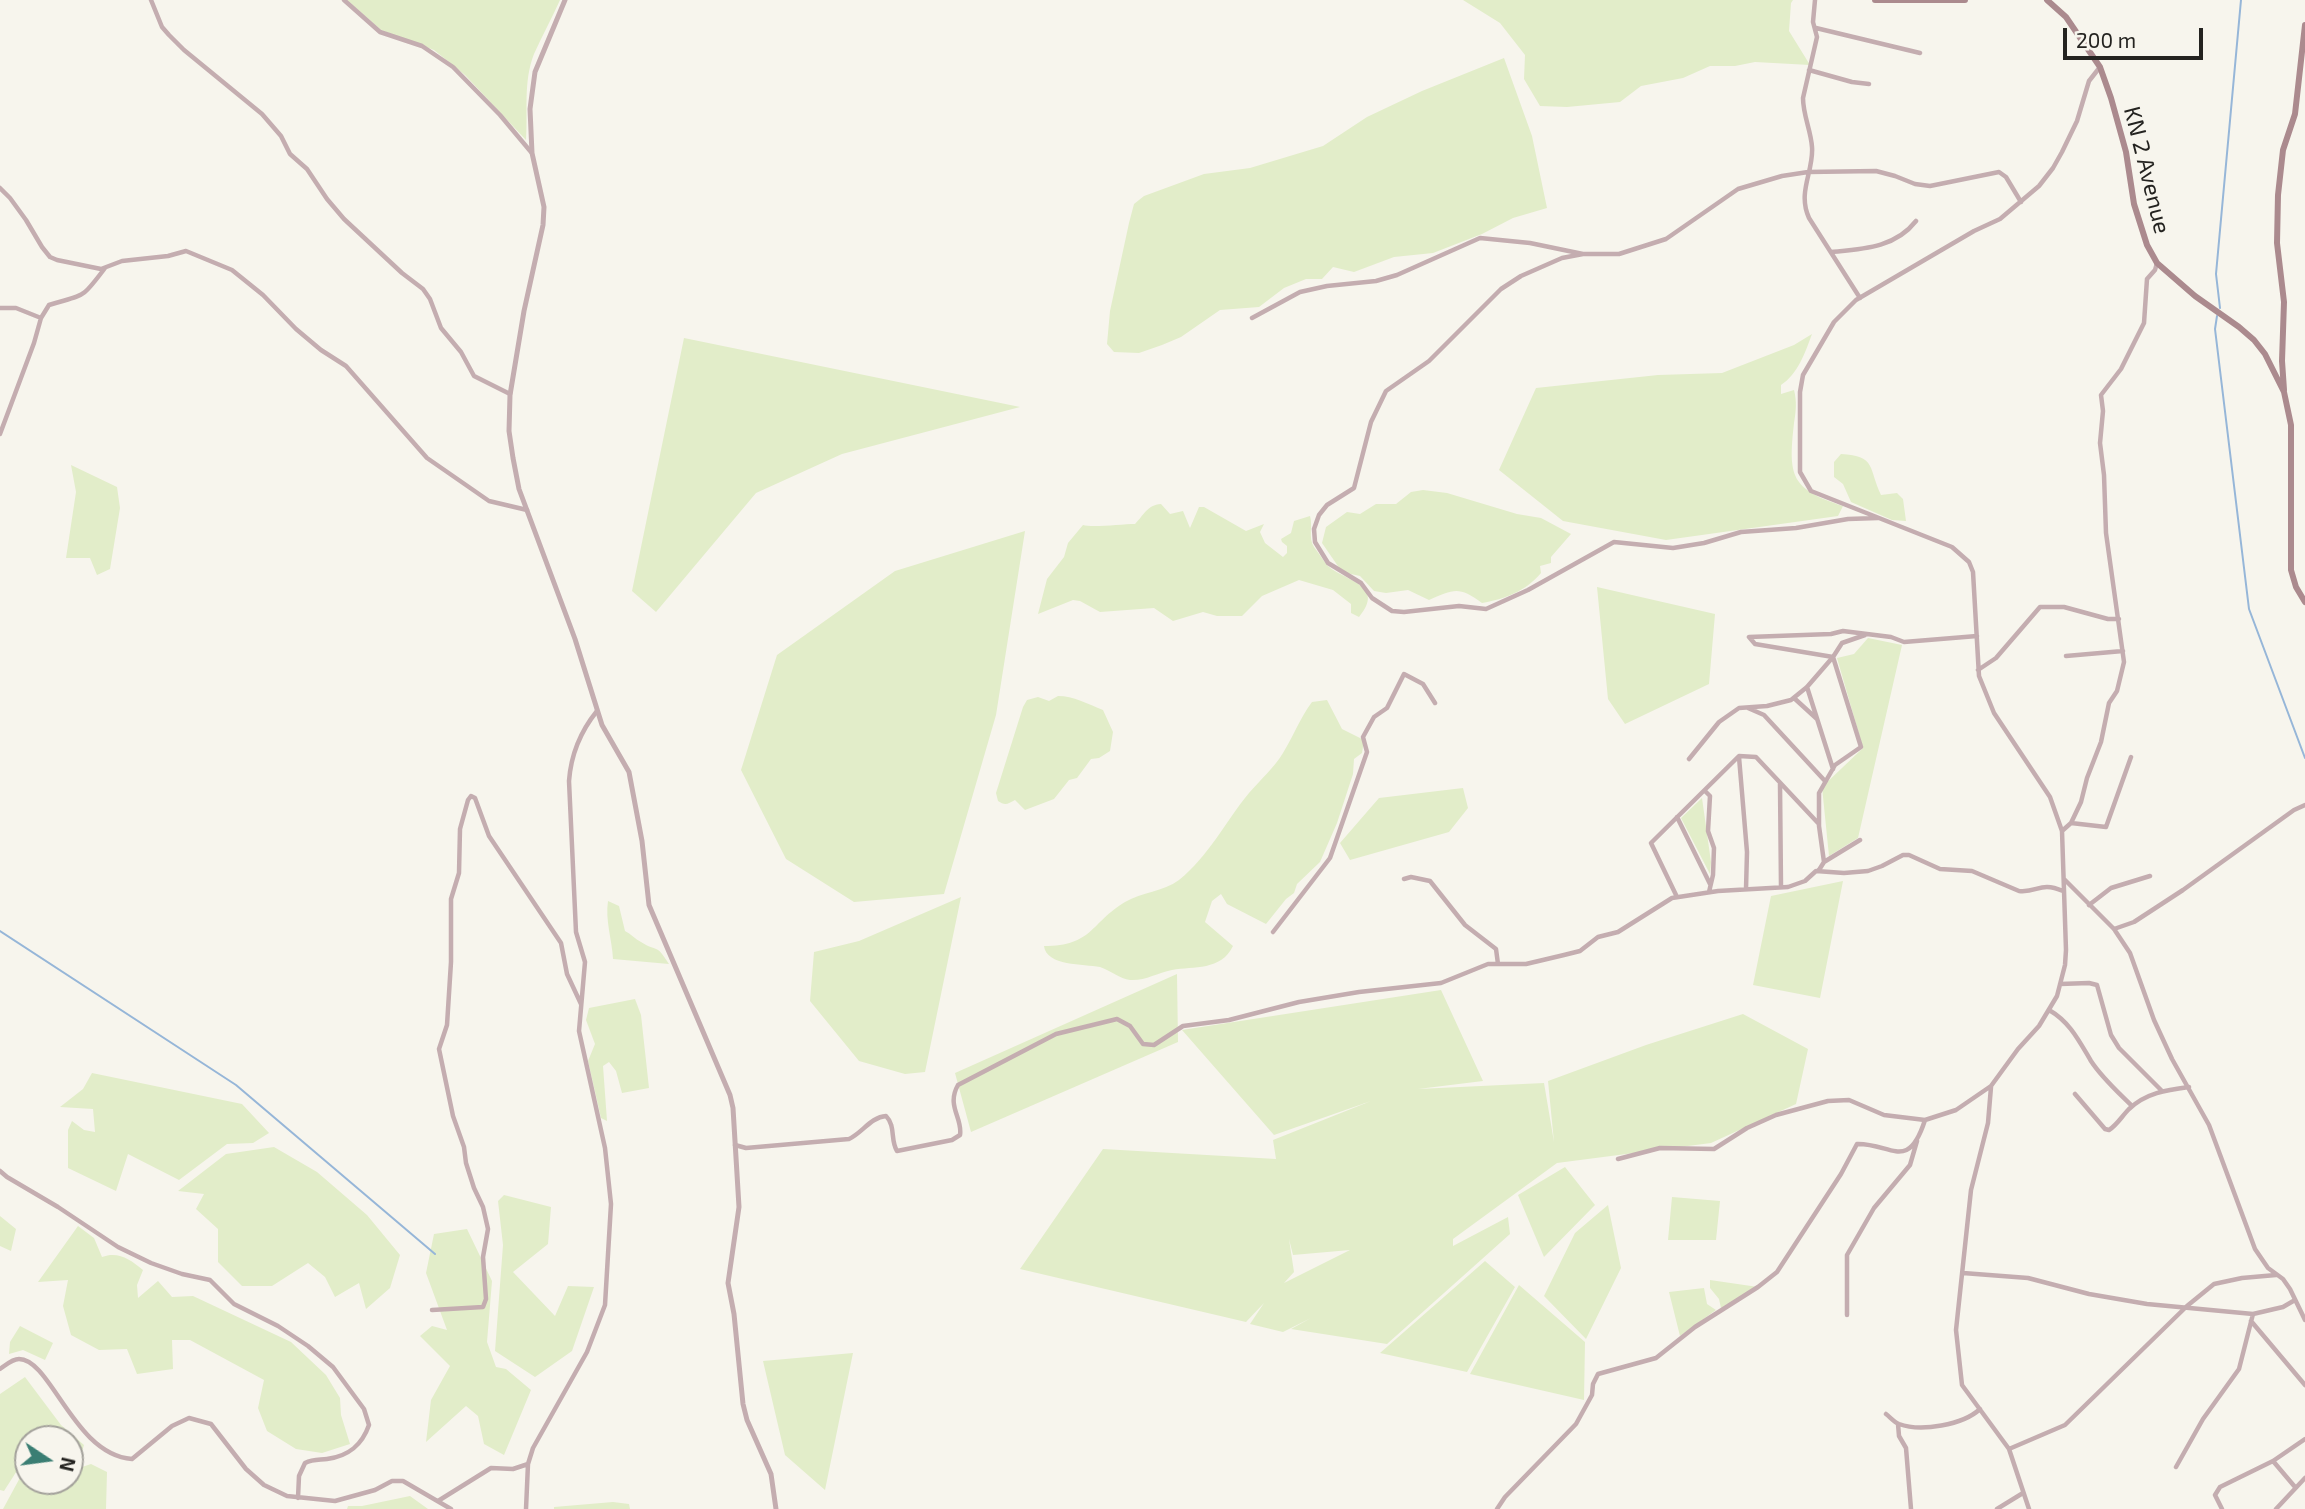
<!DOCTYPE html>
<style>
body{margin:0}
#map{position:relative;width:2305px;height:1509px;overflow:hidden;background:#f7f5ed;font-family:"Exo 2",sans-serif}
canvas{display:block}
.north{position:absolute;left:14px;top:1425px;width:70px;height:70px;box-sizing:border-box;background:#f7f5ed;border:2px solid #a3a19b;border-radius:50%;rotate:103deg;font-size:19px;font-weight:700;line-height:28px;text-align:center;color:#242320}
.north::after{content:'';display:block;margin:auto;width:24px;height:32px;background:#3a7e73;clip-path:polygon(50% 0,100% 100%,50% 72%,0 100%)}
.scale{position:absolute;left:2063px;top:28px;width:140px;height:32px;box-sizing:border-box;border:4px solid #242320;border-top:0;padding-left:9px;font-size:21px;line-height:24px;white-space:nowrap;color:#242320;-webkit-text-stroke:5px #f7f5ed;paint-order:stroke}
</style>
<div id="map">
<canvas width="2305" height="1509"></canvas>
<div class="north">N</div>
<div class="scale">200 m</div>
</div>
<script>
const g = document.querySelector('canvas').getContext('2d');
g.lineJoin = 'round';
function fillPath(path, color) { g.fillStyle = color; g.fill(path, 'evenodd'); }
function strokePath(path, color, width, dash) { g.strokeStyle = color; g.lineWidth = width; g.lineCap = dash ? 'butt' : 'round'; g.setLineDash(dash || []); g.stroke(path); }
function label(font, color, halo, rows, align = 'center') {
  g.font = font + ' "Exo 2",sans-serif'; g.lineWidth = 7; g.setLineDash([]); g.textBaseline = 'middle'; g.strokeStyle = halo; g.fillStyle = color; for (const [text, x, y, turn = 0] of rows) {
    g.save(); g.translate(x, y); g.rotate((+turn || 0) * Math.PI / 180); g.textAlign = isNaN(turn) ? turn : align; if (halo) g.strokeText(text, 0, 0); g.fillText(text, 0, 0); g.restore();
  }
}
fillPath(new Path2D(`
 M 347,0 L 560,0 C 552,18 542,36 534,54 C 523,82 528,112 526,140 L 465,75 L 434,50 L 381,30 Z
 M 1463,0 L 1793,0 L 1791,3 L 1789,31 L 1810,65 L 1755,62 L 1735,66 L 1710,66 L 1683,78 L 1641,86 L 1620,102 L 1567,107 L 1540,106 L 1524,79 L 1525,55 L 1500,23 Z
 M 1504,58 L 1532,136 L 1547,208 L 1513,218 L 1482,234 L 1433,253 L 1394,257 L 1354,272 L 1333,267 L 1322,279 L 1306,279 L 1284,288 L 1259,307 L 1220,310 L 1181,337 L 1162,345 L 1139,353 L 1114,352 L 1107,344 L 1110,311 L 1129,223 L 1134,204 L 1144,196 L 1204,174 L 1250,168 L 1323,146 L 1367,117 L 1422,91 Z
 M 1812,334 C 1805,353 1798,374 1781,385 L 1781,394 L 1794,390 C 1797,402 1796,411 1794,423 C 1788,477 1791,489 1843,506 L 1838,516 L 1666,540 L 1563,521 L 1499,470 L 1536,388 L 1658,375 L 1722,373 L 1794,345 Z
 M 684,338 L 1020,407 L 842,454 L 756,493 L 656,612 L 632,591 Z
 M 1841,454 C 1877,456 1868,468 1881,495 L 1897,493 L 1903,499 L 1906,521 L 1892,520 L 1851,502 L 1843,484 L 1834,477 L 1834,462 Z
 M 71,465 L 117,487 L 120,508 L 110,569 L 97,575 L 90,558 L 66,558 L 76,492 Z
 M 1423,490 L 1447,493 L 1517,514 L 1541,518 L 1571,534 L 1551,557 L 1551,563 L 1540,566 L 1541,573 C 1526,591 1505,599 1482,603 C 1459,586 1454,589 1429,600 L 1408,590 L 1386,593 L 1374,591 L 1360,576 L 1342,572 L 1322,543 L 1326,527 L 1347,512 L 1360,514 L 1376,504 L 1396,504 L 1411,492 Z
 M 1161,504 L 1170,514 L 1183,511 L 1190,528 L 1199,507 L 1204,507 L 1246,531 L 1264,524 L 1260,532 L 1265,543 L 1283,557 L 1287,553 L 1287,546 L 1282,542 L 1281,539 L 1291,533 L 1294,521 L 1310,516 C 1313,525 1308,538 1314,547 C 1318,552 1323,560 1327,565 C 1343,581 1387,584 1359,617 L 1351,613 L 1351,604 L 1333,590 L 1299,580 L 1262,596 L 1242,616 L 1217,616 L 1203,612 L 1173,621 L 1154,608 L 1100,612 L 1080,601 L 1073,600 L 1038,614 L 1047,579 L 1064,557 L 1068,543 L 1083,525 C 1092,528 1122,524 1135,524 C 1144,515 1147,505 1161,504 Z
 M 1025,531 L 996,715 L 944,894 L 854,902 L 786,859 L 741,770 L 777,655 L 895,571 Z
 M 1597,587 L 1715,614 L 1709,684 L 1625,724 L 1608,699 Z
 M 1868,638 L 1902,645 L 1858,838 L 1829,856 L 1822,787 L 1863,748 L 1837,658 L 1854,654 Z
 M 1058,696 C 1073,696 1088,704 1103,710 L 1113,732 L 1110,751 L 1099,758 L 1091,759 L 1077,778 L 1069,780 L 1054,799 L 1025,810 L 1015,800 C 1008,804 1005,806 998,801 L 996,793 L 1023,707 L 1027,700 L 1038,697 L 1049,701 Z
 M 1327,700 L 1342,729 L 1364,740 L 1362,753 L 1354,759 L 1353,774 L 1337,823 L 1320,862 L 1297,884 L 1294,893 L 1286,899 L 1266,924 L 1227,904 L 1221,894 L 1212,901 L 1205,922 L 1233,946 C 1221,971 1194,966 1172,970 C 1157,973 1145,981 1130,980 C 1120,979 1110,970 1100,967 C 1084,964 1046,966 1044,946 C 1093,946 1090,923 1125,902 C 1142,892 1163,892 1179,880 C 1209,856 1225,822 1249,793 C 1260,780 1274,768 1283,753 C 1294,735 1300,718 1312,702 Z
 M 1463,788 L 1468,808 L 1449,832 L 1350,860 L 1340,843 L 1379,798 Z
 M 1702,798 L 1711,862 L 1710,874 L 1681,818 Z
 M 1843,881 L 1820,998 L 1753,985 L 1771,896 Z
 M 961,897 L 925,1072 L 905,1074 L 859,1061 L 810,1001 L 814,952 L 859,941 Z
 M 608,901 L 619,906 L 625,931 C 631,934 635,939 641,942 C 658,953 655,942 669,964 L 613,959 C 612,940 605,920 608,901 Z
 M 1177,974 L 1178,1042 L 971,1132 L 955,1073 Z
 M 1441,990 L 1483,1081 L 1418,1089 L 1544,1083 L 1554,1142 L 1548,1081 L 1646,1045 L 1743,1014 L 1808,1049 L 1796,1104 L 1711,1143 L 1557,1163 L 1453,1239 L 1453,1246 L 1508,1217 L 1510,1234 L 1387,1344 L 1291,1329 L 1311,1318 L 1283,1332 L 1250,1324 L 1264,1303 L 1246,1322 L 1020,1269 L 1103,1149 L 1276,1159 L 1273,1140 L 1371,1101 L 1274,1135 L 1182,1030 ZM 1289,1239 L 1293,1255 L 1350,1250 L 1284,1283 L 1294,1272 Z
 M 635,999 L 641,1015 L 649,1088 L 622,1093 L 616,1071 L 609,1062 L 603,1066 L 607,1121 L 601,1118 L 588,1061 L 595,1044 L 586,1020 L 589,1008 Z
 M 92,1073 L 242,1104 L 269,1133 L 253,1143 L 227,1144 L 179,1180 L 128,1154 L 116,1191 L 68,1168 L 68,1130 L 72,1121 L 84,1130 L 95,1132 L 93,1109 L 60,1107 L 83,1089 Z
 M 274,1147 L 317,1172 L 367,1215 L 400,1255 L 390,1288 L 366,1309 L 359,1283 L 335,1297 L 325,1277 L 308,1263 L 272,1286 L 242,1286 L 218,1262 L 218,1229 L 196,1209 L 204,1194 L 178,1191 L 226,1154 Z
 M 1565,1167 L 1595,1205 L 1544,1257 L 1518,1195 Z
 M 504,1195 L 551,1207 L 548,1244 L 513,1272 L 555,1316 L 568,1286 L 594,1287 L 572,1351 L 535,1377 L 495,1351 L 503,1245 L 498,1201 Z
 M 1672,1197 L 1720,1201 L 1716,1240 L 1668,1240 Z
 M 1608,1205 L 1621,1268 L 1586,1339 L 1544,1296 L 1575,1233 Z
 M 0,1216 L 16,1229 L 11,1251 L 0,1246 Z
 M 78,1226 L 94,1238 L 102,1257 C 118,1251 130,1259 143,1270 L 137,1285 L 138,1298 L 158,1281 L 172,1297 L 193,1296 L 291,1342 L 326,1375 L 340,1398 L 341,1415 L 350,1444 L 322,1453 L 296,1449 L 267,1431 L 258,1408 L 264,1380 L 190,1340 L 172,1340 L 173,1369 L 137,1374 L 127,1349 L 99,1350 L 71,1335 L 63,1306 L 68,1280 L 38,1282 Z
 M 467,1229 L 492,1281 L 487,1342 L 496,1367 L 506,1369 L 531,1390 L 504,1455 L 484,1444 L 478,1416 L 466,1406 L 426,1442 L 431,1400 L 450,1366 L 420,1336 L 432,1326 L 447,1330 L 426,1273 L 434,1234 Z
 M 1485,1261 L 1515,1287 L 1467,1372 L 1380,1353 Z
 M 1710,1280 L 1758,1287 L 1721,1308 L 1719,1299 L 1710,1288 Z
 M 1519,1285 L 1585,1342 L 1584,1400 L 1470,1374 Z
 M 1704,1288 L 1707,1304 L 1716,1310 L 1680,1336 L 1669,1292 Z
 M 20,1326 L 53,1343 L 45,1360 L 23,1350 L 9,1354 L 10,1342 Z
 M 853,1353 L 825,1490 L 785,1455 L 763,1361 Z
 M 25,1377 L 61,1425 L 84,1445 L 81,1455 L 70,1460 L 70,1439 L 28,1439 L 28,1461 L 20,1466 L 4,1491 L 0,1490 L 0,1394 Z
 M 91,1464 L 107,1472 L 106,1509 L 3,1509 L 22,1474 L 28,1470 L 28,1481 L 70,1481 L 70,1471 Z
 M 410,1496 L 428,1509 L 347,1509 L 348,1506 L 362,1506 Z
 M 613,1502 L 629,1504 L 630,1509 L 554,1509 L 554,1507 Z`), '#e2edc9');
strokePath(new Path2D(`
 M 2220,308 L 2216,274 L 2241,0
 M 2217,316 L 2215,329 L 2249,609 L 2305,758
 M 0,931 L 236,1085 L 435,1254`), '#96b6d8', 2);
strokePath(new Path2D(`
 M 151,0 L 162,27 L 169,35 L 184,50 L 262,114 L 281,136 L 290,154 L 307,169 L 327,199 L 344,219 L 402,273 L 423,289 L 430,299 L 441,328 L 461,352 L 474,376 L 510,394
 M 344,0 L 380,32 L 422,46 L 453,67 L 500,115 L 531,152
 M 1815,0 L 1813,22 L 1817,37 L 1803,98 C 1803,115 1811,131 1812,147 C 1814,171 1797,192 1809,218 L 1860,298
 M 1816,28 L 1920,53
 M 1809,70 L 1852,82 L 1869,84
 M 0,188 L 10,198 L 26,220 L 42,247 L 50,257 L 57,260 L 101,269 L 122,261 L 168,256 L 186,251 L 232,270 L 263,295 L 296,329 L 321,350 L 346,366 L 427,458 L 489,501 L 527,510
 M 1831,252 C 1863,249 1895,248 1916,221
 M 1583,254 L 1562,258 L 1521,276 L 1501,289 L 1429,361 L 1386,391 L 1371,422 L 1354,488 L 1327,505 L 1319,515 L 1314,529 L 1315,542 L 1328,563 L 1361,583 L 1372,598 L 1392,611 L 1404,612 L 1459,606 L 1486,609 L 1528,590 L 1614,542 L 1673,548 L 1704,543 L 1741,532 L 1796,528 L 1848,519 L 1878,518
 M 0,308 L 16,308 L 41,318
 M 1252,318 L 1300,292 L 1327,286 L 1376,281 L 1397,275 L 1480,238 L 1530,243 L 1583,254 L 1619,254 L 1666,239 L 1738,189 L 1782,176 L 1808,172 L 1876,171 L 1895,176 L 1915,184 L 1930,186 L 1999,172 L 2006,177 L 2021,202
 M 0,434 L 34,343 L 41,318 L 49,305 C 85,294 81,300 105,268
 M 2066,656 L 2123,651
 M 1978,670 L 1996,658 L 2040,607 L 2064,607 L 2108,619 L 2119,619
 M 1807,687 L 1833,769
 M 1794,698 L 1817,719
 M 1748,708 L 1764,715 L 1825,781
 M 1739,757 L 1747,852 L 1746,889
 M 1689,759 L 1719,722 L 1739,708 L 1767,706 L 1791,700 L 1807,687 L 1833,657 L 1842,643 L 1865,635
 M 1780,784 L 1781,887
 M 1706,792 L 1710,796 L 1708,831 L 1714,848 L 1713,875 L 1709,892
 M 1677,817 L 1710,884
 M 2071,823 L 2106,827 L 2131,757
 M 2062,831 L 2071,823 L 2081,802 L 2087,778 L 2101,742 L 2109,703 L 2117,691 L 2124,662 L 2106,533 L 2104,475 L 2100,443 L 2103,411 L 2101,395 L 2121,369 L 2144,323 L 2147,279 L 2155,270 L 2157,263
 M 1824,862 L 1860,840
 M 1819,870 L 1824,862 L 1819,826 L 1819,793 L 1835,765 L 1861,747 L 1833,657 L 1755,644 L 1749,637 L 1831,634 L 1843,631 L 1891,637 L 1904,642 L 1977,636
 M 1404,879 L 1411,877 L 1430,881 L 1465,925 L 1496,949 L 1498,964
 M 2064,879 L 2114,929 L 2130,953 L 2154,1020 L 2172,1059 L 2209,1125 L 2255,1249 L 2268,1268 L 2283,1279 L 2290,1289 L 2305,1320
 M 1677,897 L 1651,843 L 1739,756 L 1756,757 L 1818,823
 M 2089,905 L 2111,888 L 2150,876
 M 2114,929 L 2134,922 L 2183,890 L 2294,810 L 2305,805
 M 1273,932 L 1330,858 L 1367,752 L 1363,737 L 1374,717 L 1387,708 L 1404,674 L 1423,684 L 1435,703
 M 2060,984 L 2089,983 L 2097,985 L 2111,1035 L 2119,1048 L 2161,1090
 M 2049,1010 C 2070,1022 2079,1041 2091,1061 C 2102,1078 2118,1092 2132,1106
 M 1991,1087 L 1988,1123 L 1971,1190 L 1956,1330 L 1962,1385 L 2009,1449 L 2029,1509
 M 2075,1094 L 2105,1129 L 2109,1130 C 2117,1125 2122,1116 2129,1109 C 2146,1093 2166,1090 2189,1087
 M 735,1145 L 746,1148 L 849,1139 C 862,1133 871,1117 886,1116 C 896,1126 890,1140 897,1151 L 952,1140 L 960,1135 C 963,1118 946,1106 958,1085 L 1056,1034 L 1117,1019 L 1130,1026 L 1143,1044 L 1154,1045 L 1183,1026 L 1229,1020 L 1299,1002 L 1359,992 L 1441,983 L 1488,964 L 1526,964 L 1564,955 L 1580,951 L 1598,937 L 1618,932 L 1672,898 L 1718,891 L 1788,887 L 1805,881 L 1816,871 L 1844,873 L 1868,871 L 1882,866 L 1903,855 L 1909,855 L 1940,869 L 1972,871 L 2019,891 C 2038,893 2040,881 2063,891
 M 1618,1159 L 1660,1148 L 1714,1149 L 1747,1128 L 1776,1115 L 1828,1101 L 1849,1100 L 1884,1115 L 1925,1120 L 1956,1110 L 1991,1086 L 2018,1049 L 2039,1026 L 2057,996 L 2065,965 L 2066,950 L 2062,831 L 2050,797 L 1994,713 L 1979,676 L 1973,572 L 1969,562 L 1952,547 L 1811,491 L 1800,472 L 1800,392 L 1803,375 L 1834,322 L 1856,300 L 1974,231 L 2000,219 L 2039,186 L 2053,168 L 2062,152 L 2077,121 L 2089,81 L 2100,67
 M 0,1171 L 7,1177 L 58,1207 L 118,1247 L 151,1263 L 182,1274 L 210,1280 L 234,1304 L 278,1326 L 308,1346 L 333,1367 L 364,1409 L 369,1425 C 362,1445 349,1456 327,1459 C 319,1460 313,1459 305,1463 L 299,1476 L 298,1498
 M 1963,1273 L 2028,1278 L 2089,1294 L 2147,1304 L 2253,1314 L 2283,1307 L 2295,1300
 M 432,1310 L 483,1307 L 486,1299 L 483,1257 L 488,1229 L 483,1207 L 474,1188 L 466,1163 L 464,1147 L 453,1116 L 439,1049 L 447,1025 L 451,962 L 451,899 L 459,873 L 460,829 L 468,800 L 471,796 L 475,798 L 489,836 L 561,943 L 567,974 L 581,1004
 M 1847,1315 L 1847,1255 L 1874,1208 L 1910,1165 L 1917,1141
 M 2251,1321 L 2305,1385
 M 0,1369 C 6,1365 12,1359 19,1359 C 51,1359 74,1455 132,1459 L 172,1426 L 189,1418 L 211,1424 L 246,1469 L 264,1485 L 287,1496 L 335,1501 L 375,1490 L 392,1481 L 403,1481 L 451,1509
 M 1886,1414 C 1890,1417 1894,1422 1899,1424 C 1921,1432 1963,1425 1980,1409
 M 1898,1424 L 1899,1436 L 1906,1448 L 1911,1509
 M 2009,1449 L 2065,1425 L 2187,1306 L 2214,1284 L 2242,1278 L 2276,1275
 M 2273,1461 L 2295,1487
 M 2176,1467 L 2203,1419 L 2239,1369 L 2253,1314
 M 438,1501 L 491,1468 L 513,1469 L 528,1464
 M 526,1509 L 528,1464 L 533,1448 L 587,1352 L 605,1305 L 611,1204 L 605,1148 L 579,1031 L 585,962 L 576,932 L 569,781 C 571,754 580,732 597,711
 M 1497,1509 L 1505,1497 L 1576,1424 L 1592,1395 L 1593,1384 L 1598,1374 L 1656,1358 L 1695,1327 L 1758,1287 L 1777,1272 L 1841,1174 L 1857,1144 C 1891,1143 1908,1173 1925,1120
 M 1997,1509 L 2023,1493
 M 2222,1509 L 2215,1495 L 2220,1487 L 2273,1461 L 2305,1439
 M 2276,1509 L 2305,1478`), '#c4adb0', 4.5);
strokePath(new Path2D(`
 M 565,0 L 535,72 L 530,109 L 532,153 L 544,207 L 543,225 L 524,311 L 510,395 L 509,431 L 513,458 L 519,489 L 575,639 L 602,725 L 629,772 L 642,841 L 649,905 L 730,1095 L 733,1108 L 739,1207 L 728,1283 L 734,1314 L 743,1404 L 747,1420 L 771,1474 L 776,1509`), '#c4adb0', 5);
strokePath(new Path2D(`
 M 1875,0 L 1965,0
 M 2047,0 L 2066,17 L 2100,67 L 2111,98 L 2126,152 L 2134,204 L 2147,245 L 2157,263 L 2195,296 L 2239,327 L 2254,340 L 2265,354 L 2284,392 L 2291,425 L 2291,570 L 2296,587 L 2305,602
 M 2284,390 L 2282,361 L 2284,302 L 2277,243 L 2278,195 L 2283,150 L 2295,114 L 2305,25`), '#ab8a8e', 6);
label('23px', '#242320', '#f7f5ed', [
 ["KN 2 Avenue",2147,170,76]
]);
</script>
